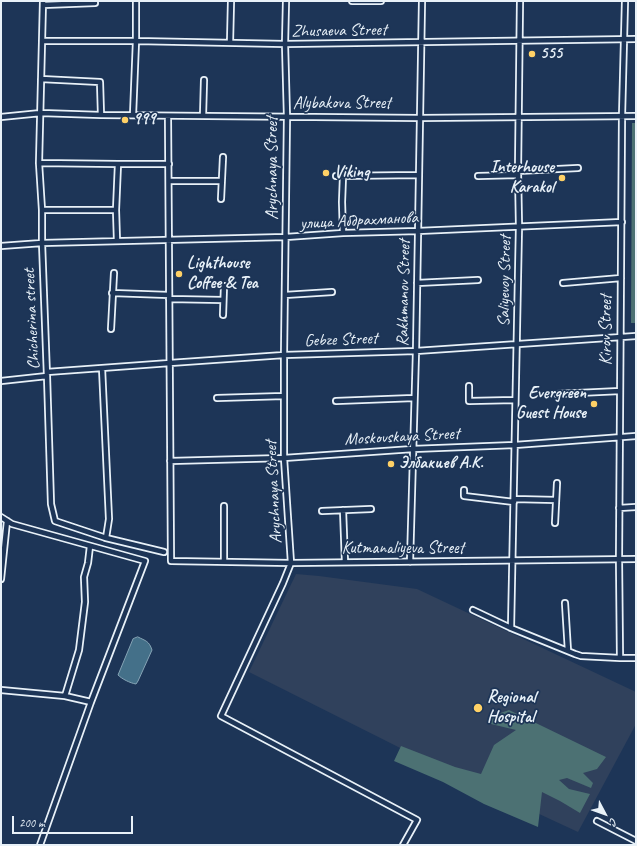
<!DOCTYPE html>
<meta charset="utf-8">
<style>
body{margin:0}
#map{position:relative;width:637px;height:846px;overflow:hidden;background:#1d3557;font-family:Caveat,sans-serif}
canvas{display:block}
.frame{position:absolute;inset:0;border:2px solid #e8f1f8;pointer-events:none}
.north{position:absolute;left:585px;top:794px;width:40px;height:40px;-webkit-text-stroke:3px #1d3557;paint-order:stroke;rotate:131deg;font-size:11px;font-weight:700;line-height:16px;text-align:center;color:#e8f1f8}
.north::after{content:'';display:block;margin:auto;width:14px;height:18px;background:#e8f1f8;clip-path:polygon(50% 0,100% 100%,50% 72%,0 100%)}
.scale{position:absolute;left:12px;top:816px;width:121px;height:18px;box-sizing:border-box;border:2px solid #e8f1f8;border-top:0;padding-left:5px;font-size:12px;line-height:14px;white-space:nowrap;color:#e8f1f8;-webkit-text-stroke:3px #1d3557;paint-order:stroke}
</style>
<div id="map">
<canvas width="637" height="846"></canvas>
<div class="frame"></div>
<div class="north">С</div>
<div class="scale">200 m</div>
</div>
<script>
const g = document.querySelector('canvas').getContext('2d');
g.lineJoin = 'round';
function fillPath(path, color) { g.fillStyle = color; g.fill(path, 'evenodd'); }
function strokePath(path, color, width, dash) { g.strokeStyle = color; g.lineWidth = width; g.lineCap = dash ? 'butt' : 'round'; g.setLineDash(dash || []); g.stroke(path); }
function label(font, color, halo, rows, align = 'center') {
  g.font = font + ' Caveat,sans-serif'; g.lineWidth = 3.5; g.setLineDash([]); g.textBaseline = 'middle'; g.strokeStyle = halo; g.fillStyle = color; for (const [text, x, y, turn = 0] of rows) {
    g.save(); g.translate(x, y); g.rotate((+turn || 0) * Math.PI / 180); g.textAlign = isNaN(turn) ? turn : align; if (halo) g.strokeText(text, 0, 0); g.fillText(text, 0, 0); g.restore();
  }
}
fillPath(new Path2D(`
 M 296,574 L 319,576 L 417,589 L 636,692 L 636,724 L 578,832 L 438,767 L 249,672 Z`), '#30415c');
fillPath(new Path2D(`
 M 632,123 L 636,123 L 636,323 L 631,323 Z
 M 509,710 L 606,757 L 597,769 L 583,773 L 593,783 L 591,788 L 567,778 L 559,780 L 569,789 L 590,794 L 580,813 L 560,801 L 542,792 L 538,827 L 484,804 L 443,782 L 394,761 L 401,746 L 455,767 L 481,774 L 494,745 L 516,730 L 491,724 L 492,716 Z`), '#4c7173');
const water = new Path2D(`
 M 138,637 C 146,641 149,641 152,650 L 138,681 L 136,684 C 130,683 122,679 118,675 L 133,639 Z`);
fillPath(water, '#447089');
strokePath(water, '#86a4b5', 1);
const minor = new Path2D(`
 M 43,1 L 39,163 L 42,210 L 42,243 L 47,376 L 51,504 L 55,521 L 106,538 L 164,552
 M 286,1 L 285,44 L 287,117 L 284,355 L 284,458 L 291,563 L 283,583 L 221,716 L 417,820 L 403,845
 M 352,1 L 381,1
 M 43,5 L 95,3
 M 42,41 L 136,41 L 285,44 L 636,39
 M 230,43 L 231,1
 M 41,79 L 100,82 L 101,115
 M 133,115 L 136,41 L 136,1
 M 168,116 L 171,561 L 291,563 L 636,559
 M 203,116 L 204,80
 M 1,117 L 41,113 L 101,115 L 420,118 L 636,116
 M 39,163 L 118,164 L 169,164
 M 518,171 L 578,168
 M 336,176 L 419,175
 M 343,176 L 342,202 L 343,233
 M 478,176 L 518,175
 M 169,181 L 221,181
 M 221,199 L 223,157
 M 42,210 L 116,210
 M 117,241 L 116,210 L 118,164
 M 1,246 L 42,243 L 286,237 L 343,233 L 418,231 L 622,222
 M 417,283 L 478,280
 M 563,283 L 621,278
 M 112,293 L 169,295
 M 285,295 L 332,292
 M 169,299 L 223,300
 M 223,315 L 224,286
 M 111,329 L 114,273
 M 102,368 L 109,519 L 106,538
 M 47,372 L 170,363 L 284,355 L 416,351 L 636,336
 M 1,381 L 47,376
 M 469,386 L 469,401 L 515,400
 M 557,394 L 620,391
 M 217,398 L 284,396
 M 336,401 L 414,398
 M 170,461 L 284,458 L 413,449 L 515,445 L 636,436
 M 464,490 L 464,496 L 514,502
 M 514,499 L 556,500
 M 224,506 L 224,562
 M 619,508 L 636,507
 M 343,510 L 345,562
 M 322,511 L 371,509
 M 1,517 L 12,524 L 145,561 L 91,702 L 40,845
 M 555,523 L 557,483
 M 410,562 L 416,351 L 422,1
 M 1,579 L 7,521
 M 565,603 L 568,651
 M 473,610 L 511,628 L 575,654 L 581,656 L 620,658 L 636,658
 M 511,628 L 519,226 L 518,171 L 520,1
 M 620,658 L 619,559 L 622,116 L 625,1
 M 1,690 L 65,696 L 91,702
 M 65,696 L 79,650 L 85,602 L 84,577 L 88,563 L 90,546
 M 597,821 L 636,841`);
strokePath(minor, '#e8f1f8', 8);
strokePath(minor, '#1d3557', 4.5);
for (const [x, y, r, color] of [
 [532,54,4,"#ffd166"],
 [125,120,4,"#ffd166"],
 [326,173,4,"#ffd166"],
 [562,178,4,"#ffd166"],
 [179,274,4,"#ffd166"],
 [594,404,4,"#ffd166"],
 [391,464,4,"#ffd166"],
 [478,708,5,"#ffd166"]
]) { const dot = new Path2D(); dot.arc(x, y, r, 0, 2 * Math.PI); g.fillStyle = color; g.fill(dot); strokePath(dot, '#1d3557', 1.5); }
label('17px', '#e8f1f8', '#1d3557', [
 ["Zhusaeva Street",339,31,-1],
 ["Alybakova Street",342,104],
 ["Arychnaya Street",273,168,-90],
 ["улица Абдрахманова",359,221,-3],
 ["Saliyevoy Street",505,281,-89],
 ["Rakhmanov Street",404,293,-89],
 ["Chicherina street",32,319,-93],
 ["Kirov Street",607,330,-90],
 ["Gebze Street",341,340,-2],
 ["Moskovskaya Street",402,437,-3],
 ["Arychnaya Street",274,492,-93],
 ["Kutmanaliyeva Street",403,549]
]);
label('bold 17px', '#e8f1f8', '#1d3557', [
 ["555",540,54],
 ["999",133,120],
 ["Interhouse",554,168,"right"],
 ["Karakol",554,188,"right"],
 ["Viking",334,173],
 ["Lighthouse",187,264],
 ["Coffee & Tea",187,284],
 ["Evergreen",586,394,"right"],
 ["Guest House",586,414,"right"],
 ["Элбакиев А.К.",399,464],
 ["Regional",487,698],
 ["Hospital",487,718]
], 'left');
</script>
